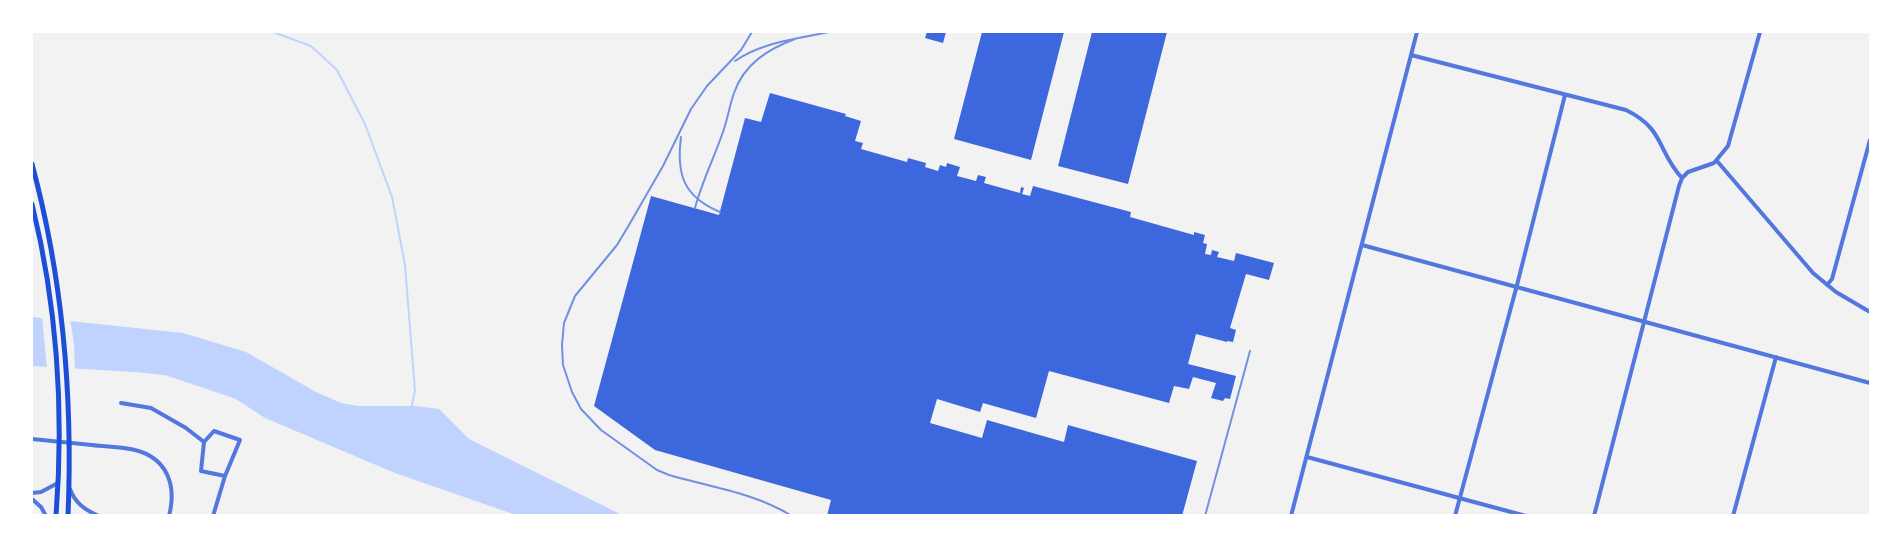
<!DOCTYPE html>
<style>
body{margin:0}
#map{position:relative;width:1902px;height:547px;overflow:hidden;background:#f2f2f2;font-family:Ubuntu,sans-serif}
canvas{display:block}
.frame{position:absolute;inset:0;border:33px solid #fff;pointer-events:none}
</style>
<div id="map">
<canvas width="1902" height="547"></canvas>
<div class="frame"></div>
</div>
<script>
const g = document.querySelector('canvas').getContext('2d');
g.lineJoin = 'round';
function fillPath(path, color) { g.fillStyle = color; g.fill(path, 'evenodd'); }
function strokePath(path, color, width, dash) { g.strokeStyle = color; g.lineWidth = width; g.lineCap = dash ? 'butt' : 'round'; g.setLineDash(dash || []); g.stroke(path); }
fillPath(new Path2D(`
 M 32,317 L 183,333 L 246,352 L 316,392 L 341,403 L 358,406 L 416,406 L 439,409 L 469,439 L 622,515 L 516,515 L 395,473 L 265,418 L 236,399 L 165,375 L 135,372 L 32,366 Z`), '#bfd3fe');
fillPath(new Path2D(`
 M 42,315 L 70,318 L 74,344 L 75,371 L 47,369 Z`), '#f2f2f2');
strokePath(new Path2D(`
 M 273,32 L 311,46 L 337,70 L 365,124 L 392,197 L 405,265 L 415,391 L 411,409`), '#bfd3fe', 2);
fillPath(new Path2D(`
 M 927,32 L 946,32 L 943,43 L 925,38 Z
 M 982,32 L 1064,32 L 1031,160 L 954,139 Z
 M 1092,32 L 1167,32 L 1128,184 L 1058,166 Z
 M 770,93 L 846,114 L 845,116 L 861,121 L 855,141 L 863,143 L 861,149 L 907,162 L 908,158 L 926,163 L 925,167 L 938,171 L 940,165 L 946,167 L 947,163 L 960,167 L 957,176 L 976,181 L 978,175 L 986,177 L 984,183 L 1020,193 L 1021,187 L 1024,188 L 1022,194 L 1030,196 L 1033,186 L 1131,212 L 1130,217 L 1194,235 L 1194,232 L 1205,235 L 1203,243 L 1207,244 L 1205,254 L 1211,255 L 1212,250 L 1219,252 L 1217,257 L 1234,261 L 1236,253 L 1274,263 L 1269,280 L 1246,274 L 1230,328 L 1236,330 L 1233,342 L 1227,341 L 1227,342 L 1196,334 L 1188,364 L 1236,376 L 1230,399 L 1225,398 L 1223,401 L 1211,398 L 1216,383 L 1193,377 L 1189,389 L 1174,386 L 1169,403 L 1049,371 L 1036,418 L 983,403 L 980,412 L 937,399 L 930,423 L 982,438 L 987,420 L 1064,442 L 1068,425 L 1197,461 L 1182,516 L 827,516 L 831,500 L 655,450 L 594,406 L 651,196 L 719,215 L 745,118 L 761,122 Z`), '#3d67dc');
strokePath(new Path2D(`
 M 1411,55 L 1626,110 C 1665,129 1657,151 1682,178
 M 1717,161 L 1813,273 L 1836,292 L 1870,312
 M 1362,245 L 1870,383
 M 1827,285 L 1832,279 L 1870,140
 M 121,403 L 151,408 L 186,428 L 204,442 L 201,471 L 225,476
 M 32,439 C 52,441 72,443 92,445 C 106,447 121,446 135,450 C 167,458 177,485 169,516
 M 204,442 L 214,431 L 240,440 L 225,476 L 213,516
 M 1307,457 L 1526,516
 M 70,489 C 75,503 85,510 99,516
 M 32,493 L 41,492 L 58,483
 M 32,499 L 41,507 L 46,516
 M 1291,516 L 1417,32
 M 1455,516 L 1517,285 L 1565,95
 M 1594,516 L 1679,186 L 1682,178 L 1688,172 L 1714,163 L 1728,146 L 1760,32
 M 1733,516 L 1776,357`), '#5277de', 4);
strokePath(new Path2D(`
 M 32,164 C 63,279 73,396 68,516
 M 32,204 C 57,305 64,412 56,516`), '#1d4ed8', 5);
strokePath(new Path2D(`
 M 752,32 L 741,50 L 707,86 L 691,109 L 663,166 L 629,225 L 617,245 L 575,296 L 564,323 L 562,345 L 563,365 L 572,392 L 581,409 L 601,430 L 657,470 L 669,475 C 711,487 755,493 792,516
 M 735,61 C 762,42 797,39 829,32
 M 681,137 C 676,175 684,197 720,212
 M 695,208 C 702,181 715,156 724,129 C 728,117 730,104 734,93 C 744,64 768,49 795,39
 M 1205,516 L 1250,351`), '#7290e2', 2);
</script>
